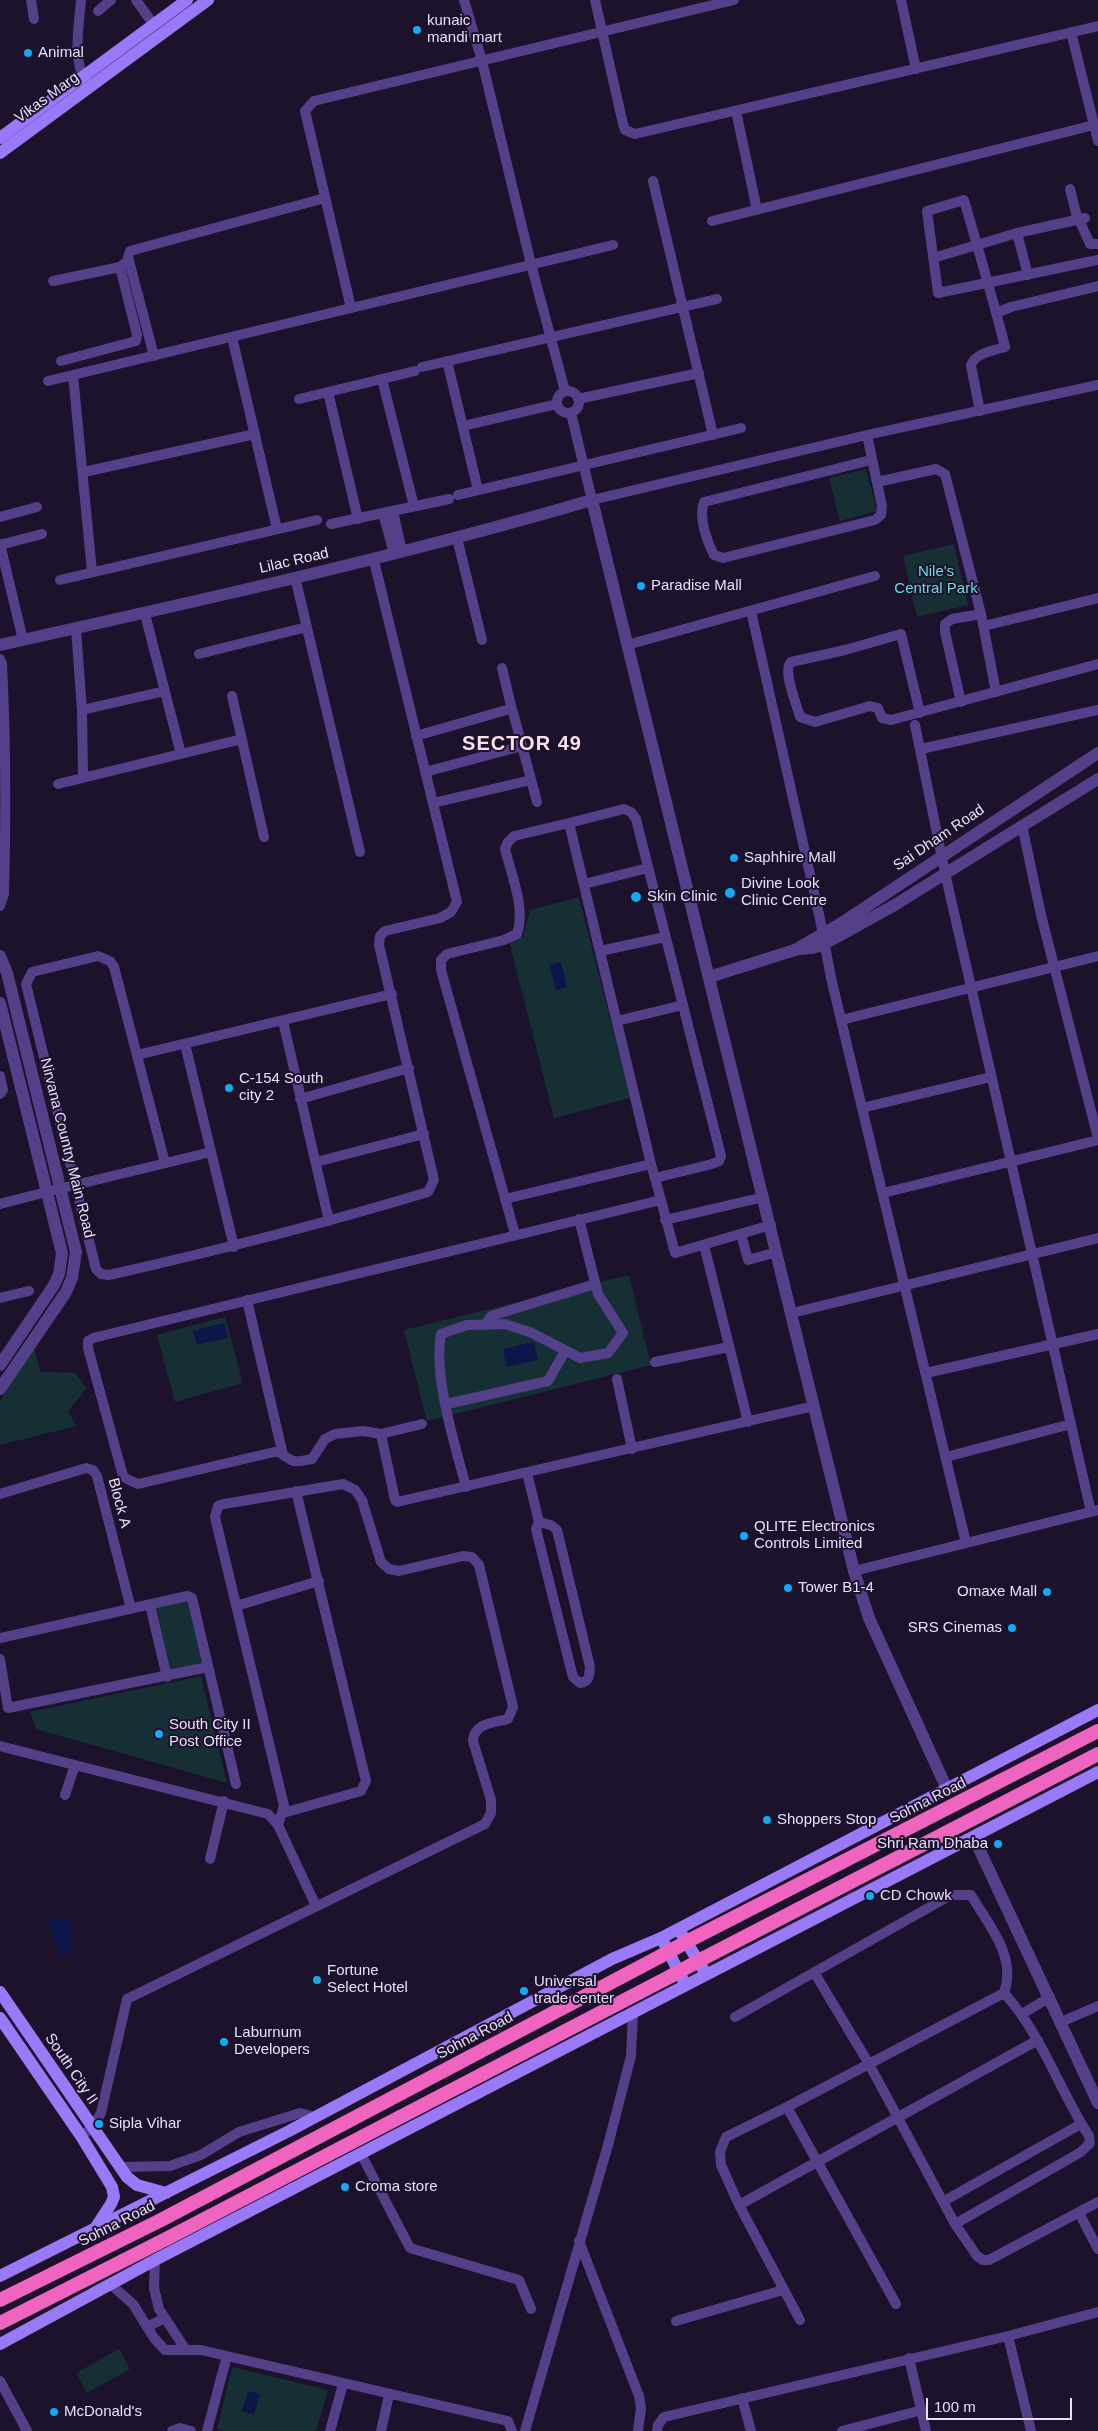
<!DOCTYPE html>
<style>
body{margin:0}
#map{position:relative;width:1098px;height:2431px;overflow:hidden;background:#1c122b;font-family:Arial,sans-serif}
canvas{display:block}
.scale{position:absolute;left:926px;top:2398px;width:146px;height:22px;box-sizing:border-box;border:2px solid #e9defe;border-top:0;padding-left:6px;font-size:15px;line-height:18px;white-space:nowrap;color:#e9defe;-webkit-text-stroke:4px #1c122b;paint-order:stroke}
</style>
<div id="map">
<canvas width="1098" height="2431"></canvas>
<div class="scale">100 m</div>
</div>
<script>
const g = document.querySelector('canvas').getContext('2d');
g.lineJoin = 'round';
function fillPath(path, color) { g.fillStyle = color; g.fill(path, 'evenodd'); }
function strokePath(path, color, width, dash) { g.strokeStyle = color; g.lineWidth = width; g.lineCap = dash ? 'butt' : 'round'; g.setLineDash(dash || []); g.stroke(path); }
function label(font, color, halo, rows, align = 'center') {
  g.font = font + ' Arial,sans-serif'; g.lineWidth = 4; g.setLineDash([]); g.textBaseline = 'middle'; g.strokeStyle = halo; g.fillStyle = color; for (const [text, x, y, turn = 0] of rows) {
    g.save(); g.translate(x, y); g.rotate((+turn || 0) * Math.PI / 180); g.textAlign = isNaN(turn) ? turn : align; if (halo) g.strokeText(text, 0, 0); g.fillText(text, 0, 0); g.restore();
  }
}
fillPath(new Path2D(`
 M 866,469 L 877,511 L 840,521 L 829,478 Z
 M 954,544 L 968,605 L 917,617 L 903,556 Z
 M 579,897 L 630,1098 L 554,1118 L 509,941 L 523,937 L 530,910 Z
 M 629,1275 L 651,1365 L 427,1421 L 404,1330 Z
 M 225,1317 L 243,1383 L 175,1402 L 157,1335 Z
 M 34,1346 L 40,1372 L 75,1373 L 87,1388 L 68,1411 L 76,1426 L 0,1445 L 0,1401 Z
 M 188,1599 L 204,1664 L 171,1672 L 156,1606 Z
 M 201,1676 L 227,1783 L 36,1729 L 30,1712 Z
 M 119,2349 L 130,2369 L 87,2393 L 76,2373 Z
 M 232,2367 L 328,2390 L 316,2431 L 225,2431 L 217,2429 Z`), '#162f35');
fillPath(new Path2D(`
 M 561,962 L 567,987 L 556,990 L 549,965 Z
 M 224,1323 L 228,1338 L 197,1345 L 193,1331 Z
 M 534,1342 L 538,1360 L 507,1367 L 503,1349 Z
 M 62,1917 L 71,1922 L 73,1927 L 69,1936 L 72,1952 L 60,1957 L 48,1921 Z
 M 248,2391 L 260,2394 L 254,2415 L 242,2411 Z`), '#0e1649');
strokePath(new Path2D(`
 M 31,0 L 34,19
 M 81,0 C 79,26 72,59 86,83
 M 136,0 L 154,25
 M 464,0 L 482,61 L 531,264 L 565,391
 M 595,0 L 623,124 L 625,130 L 635,134 L 1098,26
 M 901,0 L 916,69
 M 98,11 L 111,0
 M 1071,32 L 1098,141
 M 736,111 L 757,210
 M 653,181 L 713,435
 M 1070,189 L 1076,213 L 1090,244 L 1098,244
 M 712,221 L 1094,125
 M 1017,233 L 1028,275
 M 933,258 L 1017,233 L 1085,218
 M 53,281 L 120,267 L 125,263
 M 351,308 L 305,111 L 314,101 L 734,0
 M 996,313 L 1011,307 L 1098,286
 M 232,337 L 277,529
 M 154,356 L 128,257 L 130,251 L 325,198
 M 61,361 L 136,341 L 137,335 L 120,267
 M 447,361 L 478,490
 M 422,367 L 717,299
 M 73,375 L 92,572
 M 382,379 L 414,506
 M 48,381 L 613,245
 M557 402a11 11 0 1 1 22 0a11 11 0 1 1-22 0Z
 M 328,392 L 358,519
 M 299,399 L 415,371
 M 578,399 L 699,373
 M 980,411 L 971,366 C 974,353 993,351 1005,347 C 993,298 978,249 964,200 L 927,211 L 938,293 L 1098,260
 M 571,413 L 592,500 L 867,435 L 1098,385
 M 463,426 L 557,404
 M 867,435 L 882,506 L 881,515 L 875,520 L 723,558 L 714,555 C 707,541 698,517 704,502 L 871,460
 M 84,472 L 255,434
 M 877,482 L 936,469 L 945,474 L 981,614 L 996,692
 M 458,495 L 741,428
 M 393,511 L 402,552
 M 383,513 L 394,554
 M 0,517 L 37,507
 M 331,524 L 449,499
 M 457,538 L 482,640
 M 0,544 L 23,640
 M 0,545 L 42,534
 M 295,577 L 360,852
 M 60,580 L 317,520
 M 751,611 L 820,919 L 831,978 L 966,1543
 M 145,614 L 181,754
 M 984,626 L 1098,598
 M 76,629 L 82,710 L 83,778
 M 627,645 L 875,576
 M 199,654 L 307,627
 M 0,659 L 2,664 C 6,741 6,817 4,894 L 0,906
 M 502,668 L 512,710
 M 232,696 L 264,837
 M 961,702 L 945,632 L 945,624 L 952,619 L 981,614
 M 82,710 L 165,691
 M 920,713 L 901,634 L 845,650 L 791,662 C 782,671 797,705 800,717 L 815,722 L 870,706 L 878,708 L 882,718 L 891,720 L 1098,664
 M 915,725 L 945,873 L 1091,1512
 M 416,736 L 510,709 L 513,712 L 537,802
 M 921,749 L 1098,710
 M 425,772 L 522,746
 M 58,784 L 242,739
 M 433,803 L 531,780
 M 1022,825 L 1041,915 L 1098,1138
 M 584,884 L 648,868
 M 600,951 L 665,937
 M 841,1020 L 1098,956
 M 283,1021 L 329,1221
 M 617,1021 L 683,1005
 M 185,1044 L 234,1247
 M 137,1055 L 392,994
 M 0,1076 L 3,1090 L 0,1094
 M 300,1099 L 409,1068
 M 862,1108 L 991,1077
 M 316,1162 L 424,1134
 M 165,1163 L 114,967 L 110,961 L 98,956 L 32,972 L 26,984 L 96,1269 L 101,1274 L 109,1275 C 216,1251 322,1224 428,1192 L 434,1180 L 379,945 L 380,936 L 385,931 L 440,918 L 451,912 L 457,902 L 375,565
 M 651,1164 L 569,823 L 624,809 L 631,812 L 636,819 L 721,1156 L 719,1161 L 712,1164 L 655,1178
 M 67,1187 L 211,1152
 M 883,1193 L 1098,1140
 M 661,1200 L 675,1253 L 771,1225
 M 0,1204 L 54,1190
 M 665,1220 L 764,1197
 M 515,1234 L 441,970 L 441,960 L 447,954 L 504,940 L 517,934 C 526,908 511,874 505,849 L 508,842 L 514,836 L 569,823
 M 741,1234 L 748,1260 L 777,1252
 M 704,1245 L 748,1422
 M 0,1298 L 29,1291
 M 247,1300 L 283,1455
 M 792,1313 L 1098,1238
 M 485,1325 L 491,1316 L 595,1284
 M 655,1362 L 729,1347
 M 926,1373 L 1098,1334
 M 617,1379 L 632,1449
 M 447,1404 L 548,1381 L 565,1351
 M 422,1424 L 381,1434 L 363,1431 L 335,1434 L 325,1439 L 312,1459 C 291,1463 295,1463 279,1452 L 274,1452 L 138,1484 L 127,1479 L 123,1476 L 88,1348 L 88,1341 L 93,1338 L 661,1200 L 651,1164 L 505,1199
 M 381,1434 L 395,1500 L 397,1502 L 814,1406
 M 946,1457 L 1071,1424
 M 527,1473 L 539,1522 L 536,1529 L 573,1677 L 580,1683 C 590,1682 589,1675 590,1667 L 557,1530 L 551,1525 L 539,1522
 M 466,1487 C 455,1444 433,1377 441,1334 L 467,1325 L 505,1324 L 532,1333 L 580,1358 L 608,1353 L 623,1333 L 598,1294 L 579,1219
 M 0,1494 L 86,1468 L 93,1470 L 97,1476 L 131,1609
 M 854,1571 L 1098,1510
 M 150,1605 L 167,1677
 M 236,1606 L 319,1581
 M 0,1638 L 187,1596 L 192,1598 L 236,1784
 M 0,1659 L 8,1708 L 208,1667
 M 0,1746 L 268,1814 L 278,1825 L 316,1906
 M 65,1795 L 75,1765
 M 283,1813 L 361,1791 L 366,1781 L 296,1491
 M 210,1859 L 224,1801
 M 814,1972 L 869,2064 L 955,2224 L 977,2256 L 983,2260 L 989,2260 L 1098,2202
 M 1022,2014 L 1050,1997
 M 735,2017 L 951,1895 L 971,1895 C 989,1926 1017,1956 1004,1993 L 787,2107 L 726,2137 L 720,2152 L 721,2165 L 739,2205 L 800,2320
 M 1061,2022 L 1098,2006
 M 787,2107 L 896,2304
 M 81,2136 L 92,2128 L 101,2113 L 127,1999 L 485,1824 L 491,1813 L 491,1800 L 473,1741 C 474,1723 493,1723 508,1719 L 513,1707 L 479,1565 L 472,1557 L 463,1556 L 399,1571 L 389,1569 L 381,1562 L 362,1500 L 355,1490 L 343,1484 L 224,1504 L 218,1506 L 215,1517 L 284,1806 L 278,1825
 M 361,2154 L 410,2248 L 519,2280 L 531,2309
 M 120,2167 L 170,2166 L 201,2155 L 239,2132 L 300,2113 L 315,2117
 M 944,2201 L 1081,2124
 M 739,2205 L 1038,2040
 M 1079,2213 L 1098,2249
 M 955,2224 L 1081,2152 L 1090,2143 L 1089,2136 C 1058,2088 1043,2036 1004,1993
 M 579,2241 L 639,2396 L 641,2408 L 638,2431
 M 155,2260 L 154,2288 L 159,2309 L 186,2350
 M 110,2284 L 133,2304 L 154,2338 L 165,2350 L 201,2350 L 508,2421 L 512,2431
 M 676,2321 L 783,2290
 M 147,2327 L 165,2318
 M 1008,2336 L 1031,2431
 M 909,2358 L 926,2431
 M 0,2381 L 27,2431
 M 742,2398 L 751,2431
 M 172,2431 L 180,2428 L 191,2431
 M 207,2431 L 227,2356
 M 330,2431 L 343,2384
 M 381,2431 L 389,2395
 M 525,2431 L 608,2145 L 631,2056 L 633,2012
 M 657,2431 L 658,2425 L 664,2417 L 1008,2336 L 1098,2312
 M 842,2431 L 922,2410`), '#534088', 10);
strokePath(new Path2D(`
 M 0,645 C 198,601 397,557 592,500 L 854,1571 L 869,1618 L 947,1789
 M 800,947 L 840,924 L 1098,753
 M 0,956 L 7,973 L 76,1252 L 72,1278 L 66,1292 L 0,1389
 M 709,977 L 798,949 L 812,948 L 824,944 L 893,906 L 1098,779
 M 0,1003 L 62,1253 L 59,1274 L 54,1285 L 0,1365
 M 974,1838 L 1098,2103`), '#534088', 12);
strokePath(new Path2D(`
 M 0,138 L 187,0
 M 0,153 L 208,0
 M 681,1933 L 703,1969
 M 664,1943 L 683,1980
 M 0,1992 L 127,2177 L 137,2185 L 166,2193
 M 0,2018 L 81,2136 L 112,2187 L 114,2197 L 111,2204 L 96,2227
 M 0,2276 L 289,2131 L 612,1959 L 661,1938 L 1098,1710
 M 0,2344 L 155,2260 L 1098,1772`), '#9a79f9', 12);
strokePath(new Path2D(`
 M 690,1940 L 1098,1731
 M 704,1958 L 1098,1754
 M 0,2300 L 161,2220 L 661,1956
 M 0,2323 L 168,2238 L 671,1976`), '#ee64bf', 14);
strokePath(new Path2D(`
 M 661,1956 L 690,1940
 M 671,1976 L 704,1958`), '#ee64bf', 14);
for (const [x, y, r, color] of [
 [417,30,5,"#12aaf5"],
 [28,53,5,"#12aaf5"],
 [641,586,5,"#12aaf5"],
 [734,858,5,"#12aaf5"],
 [730,893,6,"#12aaf5"],
 [636,897,6,"#12aaf5"],
 [229,1088,5,"#12aaf5"],
 [744,1536,5,"#12aaf5"],
 [788,1588,5,"#12aaf5"],
 [1047,1592,5,"#12aaf5"],
 [1012,1628,5,"#12aaf5"],
 [159,1734,5,"#12aaf5"],
 [767,1820,5,"#12aaf5"],
 [998,1844,5,"#12aaf5"],
 [870,1896,5,"#12aaf5"],
 [317,1980,5,"#12aaf5"],
 [524,1991,5,"#12aaf5"],
 [224,2042,5,"#12aaf5"],
 [99,2124,5,"#12aaf5"],
 [345,2187,5,"#12aaf5"],
 [54,2412,5,"#12aaf5"]
]) { const dot = new Path2D(); dot.arc(x, y, r, 0, 2 * Math.PI); g.fillStyle = color; g.fill(dot); strokePath(dot, '#1c122b', 2); }
label('15px', '#e9defe', '#1c122b', [
 ["kunaic",427,21],
 ["mandi mart",427,38],
 ["Animal",38,53],
 ["Paradise Mall",651,586],
 ["Saphhire Mall",744,858],
 ["Divine Look",741,884],
 ["Clinic Centre",741,901],
 ["Skin Clinic",647,897],
 ["C-154 South",239,1079],
 ["city 2",239,1096],
 ["QLITE Electronics",754,1527],
 ["Controls Limited",754,1544],
 ["Tower B1-4",798,1588],
 ["Omaxe Mall",1037,1592,"right"],
 ["SRS Cinemas",1002,1628,"right"],
 ["South City II",169,1725],
 ["Post Office",169,1742],
 ["Shoppers Stop",777,1820],
 ["Shri Ram Dhaba",988,1844,"right"],
 ["CD Chowk",880,1896],
 ["Fortune",327,1971],
 ["Select Hotel",327,1988],
 ["Universal",534,1982],
 ["trade center",534,1999],
 ["Laburnum",234,2033],
 ["Developers",234,2050],
 ["Sipla Vihar",109,2124],
 ["Croma store",355,2187],
 ["McDonald's",64,2412]
], 'left');
label('15px', '#e9defe', '#1c122b', [
 ["Vikas Marg",47,98,-36],
 ["Lilac Road",294,561,-13],
 ["Sai Dham Road",939,838,-34],
 ["Nirvana Country Main Road",67,1148,76],
 ["Block A",119,1503,75],
 ["Sohna Road",928,1801,-27],
 ["Sohna Road",475,2036,-28],
 ["South City II",71,2069,56],
 ["Sohna Road",117,2224,-27]
]);
label('15px', '#6bdcda', '#1c122b', [
 ["Nile's",936,572],
 ["Central Park",936,589]
]);
g.letterSpacing = '1px';
label('bold 20px', '#fee0ec', '#1c122b', [
 ["SECTOR 49",522,744]
]);
g.letterSpacing = '0px';
</script>
